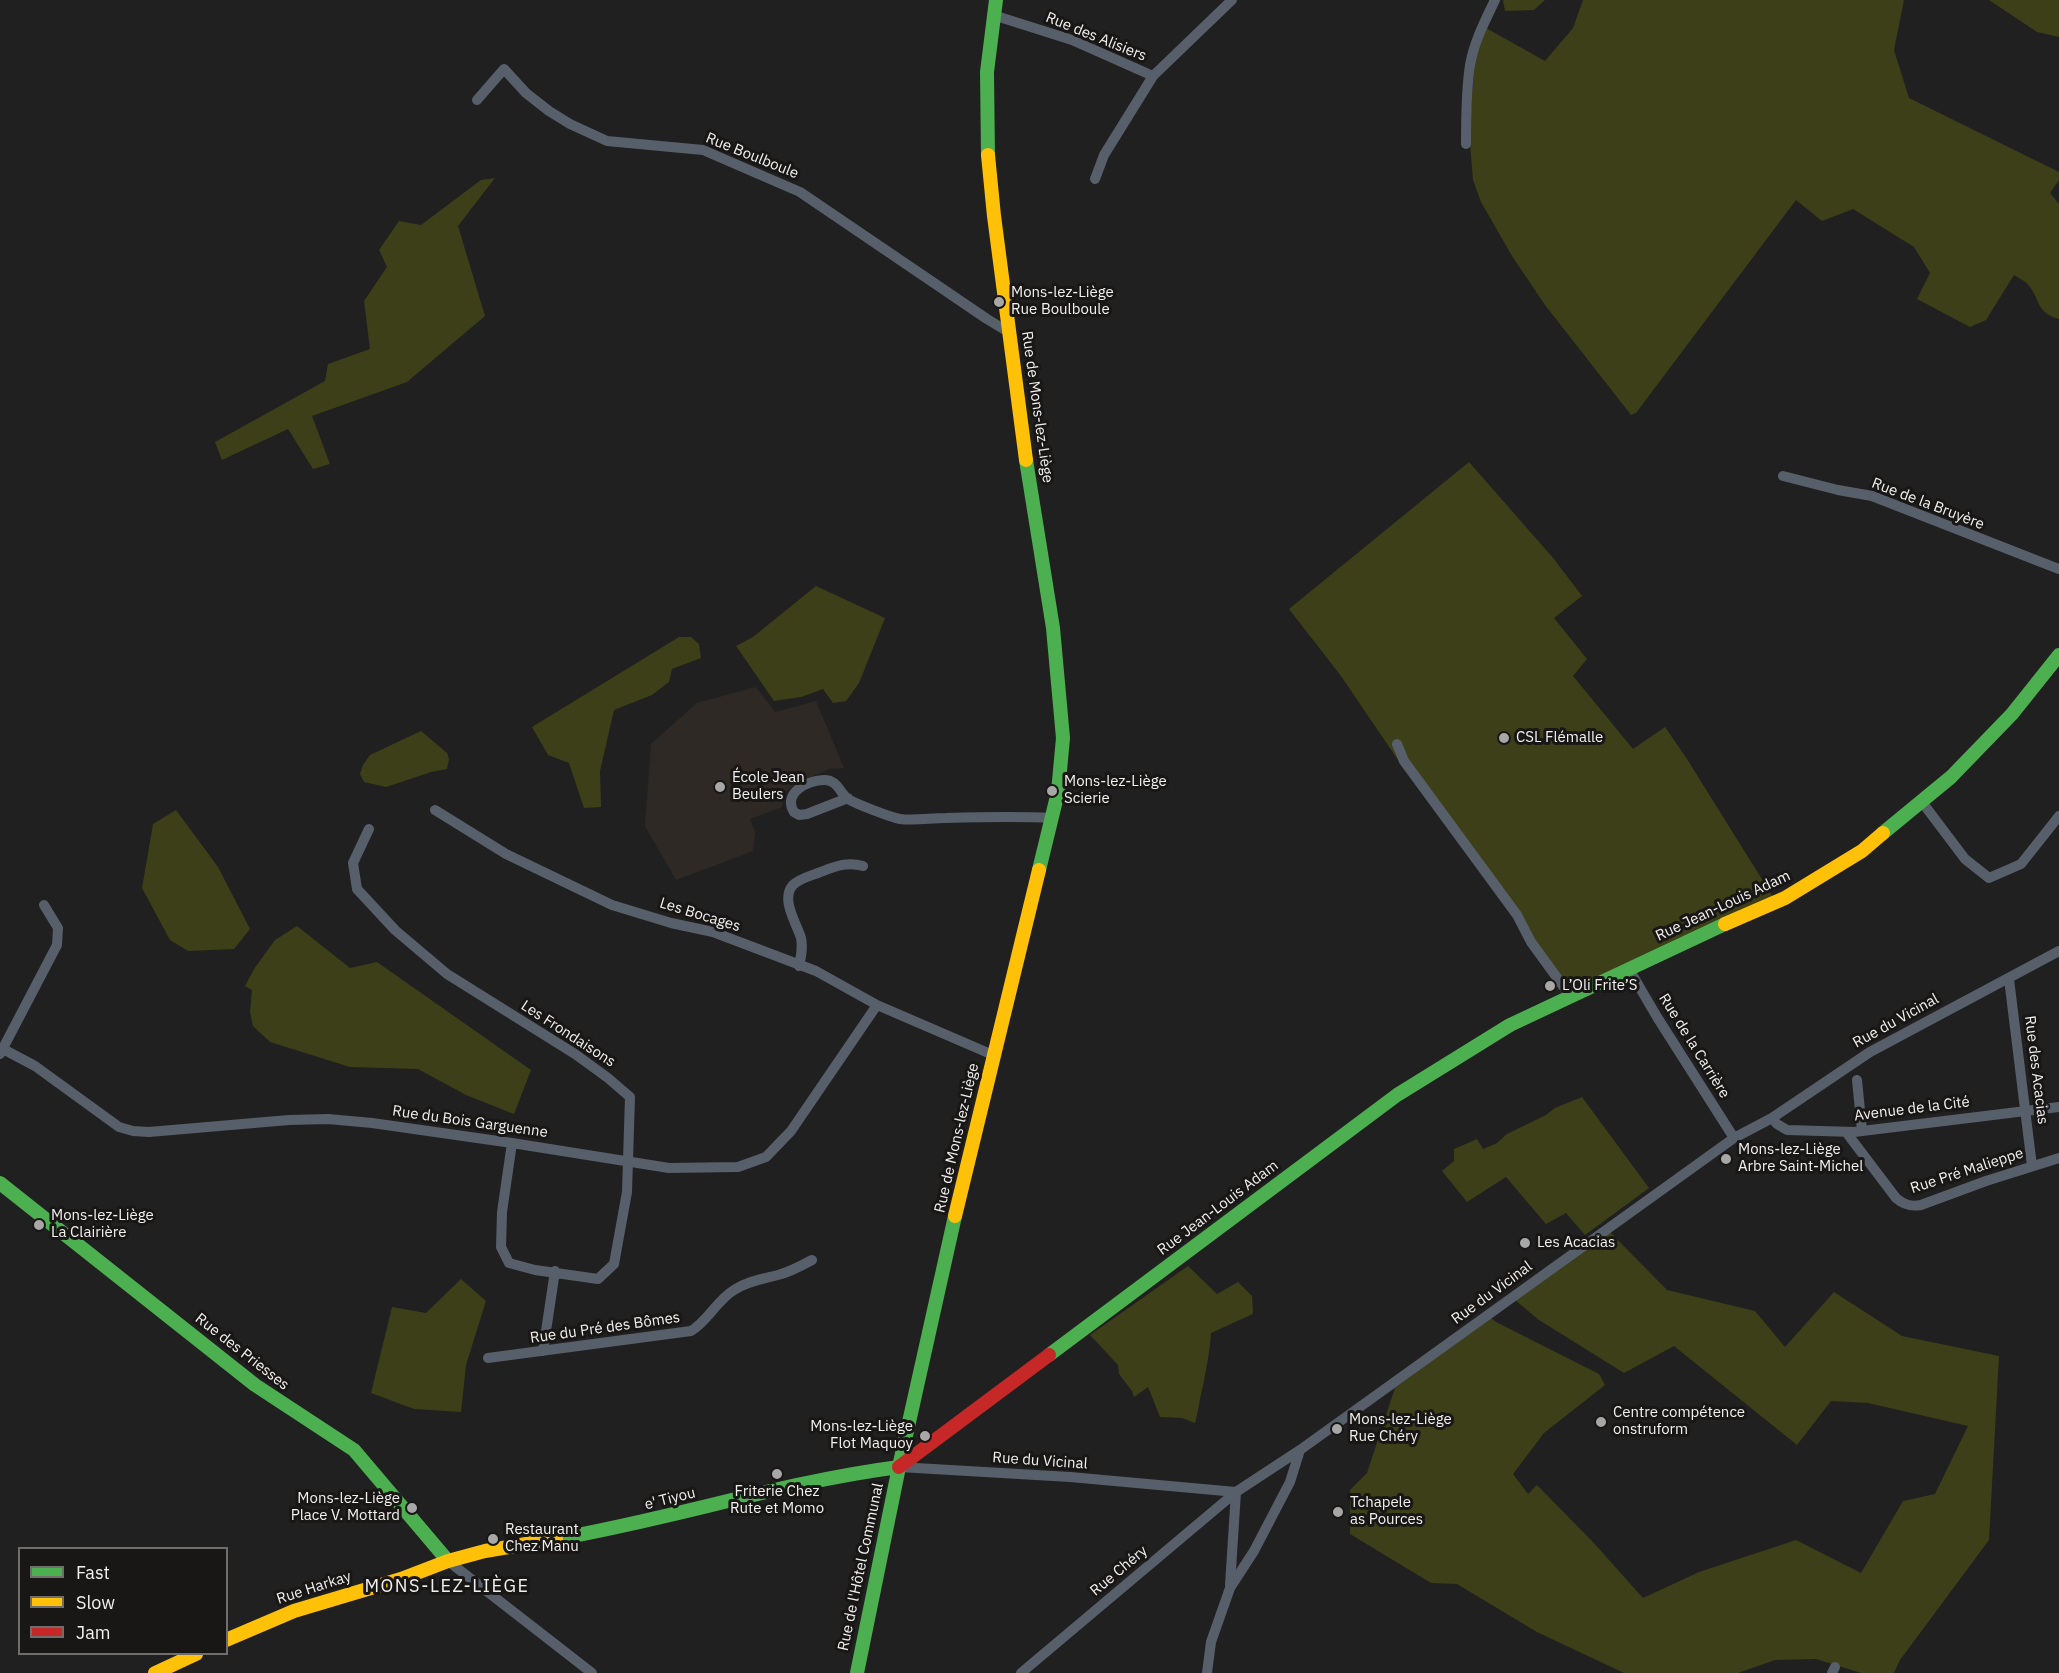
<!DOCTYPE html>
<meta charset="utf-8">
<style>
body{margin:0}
#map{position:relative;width:2059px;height:1673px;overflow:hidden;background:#212020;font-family:"IBM Plex Sans",sans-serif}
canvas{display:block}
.legend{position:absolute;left:18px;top:1547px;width:210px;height:108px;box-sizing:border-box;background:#191715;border:2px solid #6f6e6c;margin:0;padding:8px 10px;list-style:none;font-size:18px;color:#f1f0ef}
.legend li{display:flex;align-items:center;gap:12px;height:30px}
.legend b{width:30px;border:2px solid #6f6e6c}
</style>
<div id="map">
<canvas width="2059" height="1673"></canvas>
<ul class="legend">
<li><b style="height:8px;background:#4caf50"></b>Fast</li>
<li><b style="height:8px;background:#ffc107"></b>Slow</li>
<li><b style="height:8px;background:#c62828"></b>Jam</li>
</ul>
</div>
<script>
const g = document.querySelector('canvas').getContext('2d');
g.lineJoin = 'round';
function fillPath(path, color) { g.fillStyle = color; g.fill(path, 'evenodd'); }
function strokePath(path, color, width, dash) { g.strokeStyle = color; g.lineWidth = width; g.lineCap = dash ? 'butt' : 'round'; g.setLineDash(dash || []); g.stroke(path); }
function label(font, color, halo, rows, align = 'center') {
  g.font = font + ' "IBM Plex Sans",sans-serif'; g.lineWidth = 6; g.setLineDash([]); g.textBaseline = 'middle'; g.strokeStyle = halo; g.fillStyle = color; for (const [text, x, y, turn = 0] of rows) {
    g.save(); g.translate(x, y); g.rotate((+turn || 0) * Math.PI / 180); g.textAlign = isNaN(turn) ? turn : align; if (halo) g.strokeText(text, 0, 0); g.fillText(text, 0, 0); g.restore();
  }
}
fillPath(new Path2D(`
 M 756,687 L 775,712 L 816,701 L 844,768 L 829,769 L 797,783 L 785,792 L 782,807 L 750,819 L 755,832 L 753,851 L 676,880 L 645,826 L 651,744 L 697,703 Z`), '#2f2925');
fillPath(new Path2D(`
 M 1503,0 L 1545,0 L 1534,10 L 1505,11 Z
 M 1583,0 L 1904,0 L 1894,50 L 1909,98 L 2059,172 L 2059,180 L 2050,193 L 2059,204 L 2059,319 C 2036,312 2041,302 2030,287 C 2027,282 2019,278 2014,275 L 1986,320 L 1970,327 L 1917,299 L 1930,273 L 1914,247 L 1853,209 L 1822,221 L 1796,200 L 1636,413 L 1631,415 L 1545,305 L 1512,256 L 1481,202 L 1473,180 L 1469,132 L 1475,60 L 1486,28 L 1545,61 L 1573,28 Z
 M 1989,0 L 2059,0 L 2059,37 L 2037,32 Z
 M 495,178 L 458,226 L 485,316 L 407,382 L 312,416 L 330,464 L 313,469 L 288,429 L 222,460 L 215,442 L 325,381 L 328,364 L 370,349 L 364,301 L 387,267 L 379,250 L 399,221 L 421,225 L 481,180 Z
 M 1469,462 L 1554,559 L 1582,596 L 1554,618 L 1587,659 L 1573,676 L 1633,749 L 1665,727 L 1687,759 L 1773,897 L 1564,994 L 1516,920 L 1398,760 L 1341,676 L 1289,609 Z
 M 816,586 L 885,618 L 859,683 L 846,701 L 833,703 L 823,689 L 801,697 L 774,701 L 736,646 L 753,637 Z
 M 679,637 L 691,637 L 699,644 L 701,658 L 672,669 L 669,682 L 652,695 L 614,710 L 600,771 L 601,807 L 584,808 L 569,763 L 548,755 L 532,727 Z
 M 421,731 L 447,753 L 449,759 L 447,769 L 431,772 L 386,787 L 364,782 L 360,774 L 363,765 L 370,755 Z
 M 176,810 L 218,867 L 250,929 L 234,949 L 188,951 L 170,940 L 142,888 L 153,824 Z
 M 297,926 L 350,968 L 377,962 L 531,1070 L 514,1114 L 466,1095 L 418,1069 L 350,1067 L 270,1042 L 253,1026 L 250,1012 L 252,990 L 245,986 L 254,969 L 275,940 Z
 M 1582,1097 L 1649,1188 L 1585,1235 L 1566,1213 L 1546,1224 L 1506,1177 L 1467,1202 L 1442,1171 L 1454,1161 L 1454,1149 L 1477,1139 L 1483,1149 L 1497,1143 L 1507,1134 L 1546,1115 L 1555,1108 Z
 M 1609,1231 L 1667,1290 L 1755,1311 L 1785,1347 L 1834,1292 L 1902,1336 L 1999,1356 L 1989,1540 L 1900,1660 L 1894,1673 L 1861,1673 L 1816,1659 L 1775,1660 L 1738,1673 L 1624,1673 L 1537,1632 L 1457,1584 L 1431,1583 L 1350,1534 L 1350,1490 L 1367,1473 L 1395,1388 L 1491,1318 L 1496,1322 L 1599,1374 L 1605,1385 L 1544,1433 L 1513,1474 L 1528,1494 L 1537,1485 L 1592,1541 L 1643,1598 L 1699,1572 L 1796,1540 L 1861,1573 L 1903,1501 L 1935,1494 L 1968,1426 L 1868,1403 L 1831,1401 L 1797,1445 L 1674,1346 L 1624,1373 L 1539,1320 L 1515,1300 Z
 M 1188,1266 L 1217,1294 L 1238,1282 L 1252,1296 L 1253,1314 L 1211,1333 C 1210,1350 1207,1364 1204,1381 C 1200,1395 1199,1409 1195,1423 L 1182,1418 L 1160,1417 L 1148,1387 L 1134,1397 L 1132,1391 L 1119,1374 L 1118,1365 L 1090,1335 Z
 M 461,1279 L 486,1301 L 466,1365 L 461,1412 L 414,1409 L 371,1393 L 392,1307 L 426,1313 Z`), '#3c3f18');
strokePath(new Path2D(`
 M 993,15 L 1072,40 L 1153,76
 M 477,100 L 504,69 L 526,93 L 549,111 L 570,124 L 607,141 L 703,150 L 800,192 L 987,319 L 1010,333
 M 1466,144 C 1466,118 1466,91 1470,65 C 1474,42 1485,21 1495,0
 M 1095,179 L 1104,155 L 1153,76 L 1232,0
 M 1783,476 L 1838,490 L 1872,496 L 2059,569
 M 1397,744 L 1404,761 L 1517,915 L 1531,942 L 1571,997
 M 848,798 L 807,814 L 799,815 L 794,812 C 782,793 808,780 824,780 C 838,780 839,792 848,799 C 856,804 890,817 900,819 C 914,821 931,818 946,818 C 981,817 1016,816 1051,818
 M 1922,802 L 1965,859 L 1989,878 L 2021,864 L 2059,816
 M 435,810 L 506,854 L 612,905 L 671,923 L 713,932 L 816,971 L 877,1005 L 993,1055
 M 369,829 L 353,863 L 357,889 L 395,930 L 447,974 L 575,1054 L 608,1078 L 630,1097 L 627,1192 L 614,1264 L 598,1279 L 535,1270 L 509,1263 L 501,1247 L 502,1212 L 512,1143
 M 799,966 C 801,957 803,948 801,938 C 797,924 780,899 793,885 C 799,879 810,876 818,873 C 834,867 846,861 863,866
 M 1629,969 L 1657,1017 L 1734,1138
 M 2009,979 L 2032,1166
 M 3,1049 L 35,1066 L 119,1127 L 133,1131 L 149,1132 L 289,1120 L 328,1119 L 372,1123 L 512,1143 L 669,1168 L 738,1167 L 766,1157 L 791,1131 L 877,1005
 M 0,1054 L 57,945 L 58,928 L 44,905
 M 1857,1080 L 1862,1131
 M 1772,1118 L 1777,1124 L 1787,1130 L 1854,1132 L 2059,1107
 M 1846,1132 L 1896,1198 C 1904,1205 1911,1207 1921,1205 L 1986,1181 L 2059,1158
 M 543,1351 L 555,1271
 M 488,1358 L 691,1331 C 708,1321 717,1300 734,1290 C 748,1281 763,1279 778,1275 C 790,1272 801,1266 812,1260
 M 899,1467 L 1070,1477 L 1236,1492
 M 448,1561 L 592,1673
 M 1230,1585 L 1236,1492
 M 1021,1673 L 1236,1492 L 1300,1450 L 1734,1138 L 1772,1118 L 1870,1052 L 2059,951
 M 1207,1673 L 1211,1642 L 1230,1588 L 1254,1551 L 1290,1482 L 1300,1450
 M 1832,1673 L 1835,1667`), '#575f6a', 10);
strokePath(new Path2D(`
 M 988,155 L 987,72 L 996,0
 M 1026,460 L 1053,628 L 1063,738 L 1058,792 L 1039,870
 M 1883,833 L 1951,777 L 2012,714 L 2059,655
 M 0,1183 L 255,1385 L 354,1450 L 448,1561
 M 1049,1355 L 1397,1095 L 1510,1025 L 1725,924
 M 556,1539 C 672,1519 783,1482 899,1467
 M 857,1673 L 899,1467 L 955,1216`), '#4caf50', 14);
strokePath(new Path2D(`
 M 988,155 L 994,216 L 1026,460
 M 1725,924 L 1785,898 L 1862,851 L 1883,833
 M 955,1216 L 1039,870
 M 226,1640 L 294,1611 L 401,1579 L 448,1561 L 485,1551 L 556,1539
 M 155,1673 L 196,1654`), '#ffc107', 14);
strokePath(new Path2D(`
 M 899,1467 L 1049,1355`), '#c62828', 14);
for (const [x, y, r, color] of [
 [999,302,6,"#a8a7a7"],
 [1504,738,6,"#a8a7a7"],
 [720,787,6,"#a8a7a7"],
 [1052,791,6,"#a8a7a7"],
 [1550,986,6,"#a8a7a7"],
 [1726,1159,6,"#a8a7a7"],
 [39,1225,6,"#a8a7a7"],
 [1525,1243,6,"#a8a7a7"],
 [1601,1422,6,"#a8a7a7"],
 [1337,1429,6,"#a8a7a7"],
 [925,1436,6,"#a8a7a7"],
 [777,1474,6,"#a8a7a7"],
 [412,1508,6,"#a8a7a7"],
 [1338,1512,6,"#a8a7a7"],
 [493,1539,6,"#a8a7a7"]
]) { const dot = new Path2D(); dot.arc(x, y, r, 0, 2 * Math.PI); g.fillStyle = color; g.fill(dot); strokePath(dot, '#191715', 2); }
label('15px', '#f1f0ef', '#191715', [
 ["Rue des Alisiers",1096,37,22],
 ["Rue Boulboule",752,156,22],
 ["Rue de Mons-lez-Liège",1037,407,82],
 ["Rue de la Bruyère",1928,504,21],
 ["Rue Jean-Louis Adam",1723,906,-25],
 ["Les Bocages",700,915,17],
 ["Rue du Vicinal",1896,1021,-29],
 ["Les Frondaisons",568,1034,33],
 ["Rue de la Carrière",1694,1046,58],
 ["Rue des Acacias",2036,1070,83],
 ["Avenue de la Cité",1912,1109,-7],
 ["Rue du Bois Garguenne",470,1122,8],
 ["Rue de Mons-lez-Liège",957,1138,-77],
 ["Rue Pré Malieppe",1967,1171,-18],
 ["Rue Jean-Louis Adam",1218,1208,-37],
 ["Rue du Vicinal",1492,1293,-36],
 ["Rue du Pré des Bômes",605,1328,-8],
 ["Rue des Priesses",242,1352,38],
 ["Rue du Vicinal",1040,1461,4],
 ["e' Tiyou",670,1499,-14],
 ["Rue de l'Hôtel Communal",861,1567,-78],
 ["Rue Chéry",1119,1571,-40],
 ["Rue Harkay",314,1588,-18]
]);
label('15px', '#f1f0ef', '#191715', [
 ["Mons-lez-Liège",1011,293],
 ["Rue Boulboule",1011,310],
 ["CSL Flémalle",1516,738],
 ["École Jean",732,778],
 ["Beulers",732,795],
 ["Mons-lez-Liège",1064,782],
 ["Scierie",1064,799],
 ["L’Oli Frite’S",1562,986],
 ["Mons-lez-Liège",1738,1150],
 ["Arbre Saint-Michel",1738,1167],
 ["Mons-lez-Liège",51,1216],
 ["La Clairière",51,1233],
 ["Les Acacias",1537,1243],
 ["Centre compétence",1613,1413],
 ["onstruform",1613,1430],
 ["Mons-lez-Liège",1349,1420],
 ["Rue Chéry",1349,1437],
 ["Mons-lez-Liège",913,1427,"right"],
 ["Flot Maquoy",913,1444,"right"],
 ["Friterie Chez",777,1492,"center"],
 ["Rute et Momo",777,1509,"center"],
 ["Mons-lez-Liège",400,1499,"right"],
 ["Place V. Mottard",400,1516,"right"],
 ["Tchapele",1350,1503],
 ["as Pources",1350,1520],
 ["Restaurant",505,1530],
 ["Chez Manu",505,1547]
], 'left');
g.letterSpacing = '1.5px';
label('18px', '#f1f0ef', '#191715', [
 ["MONS-LEZ-LIÈGE",447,1587]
]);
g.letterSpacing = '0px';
</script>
